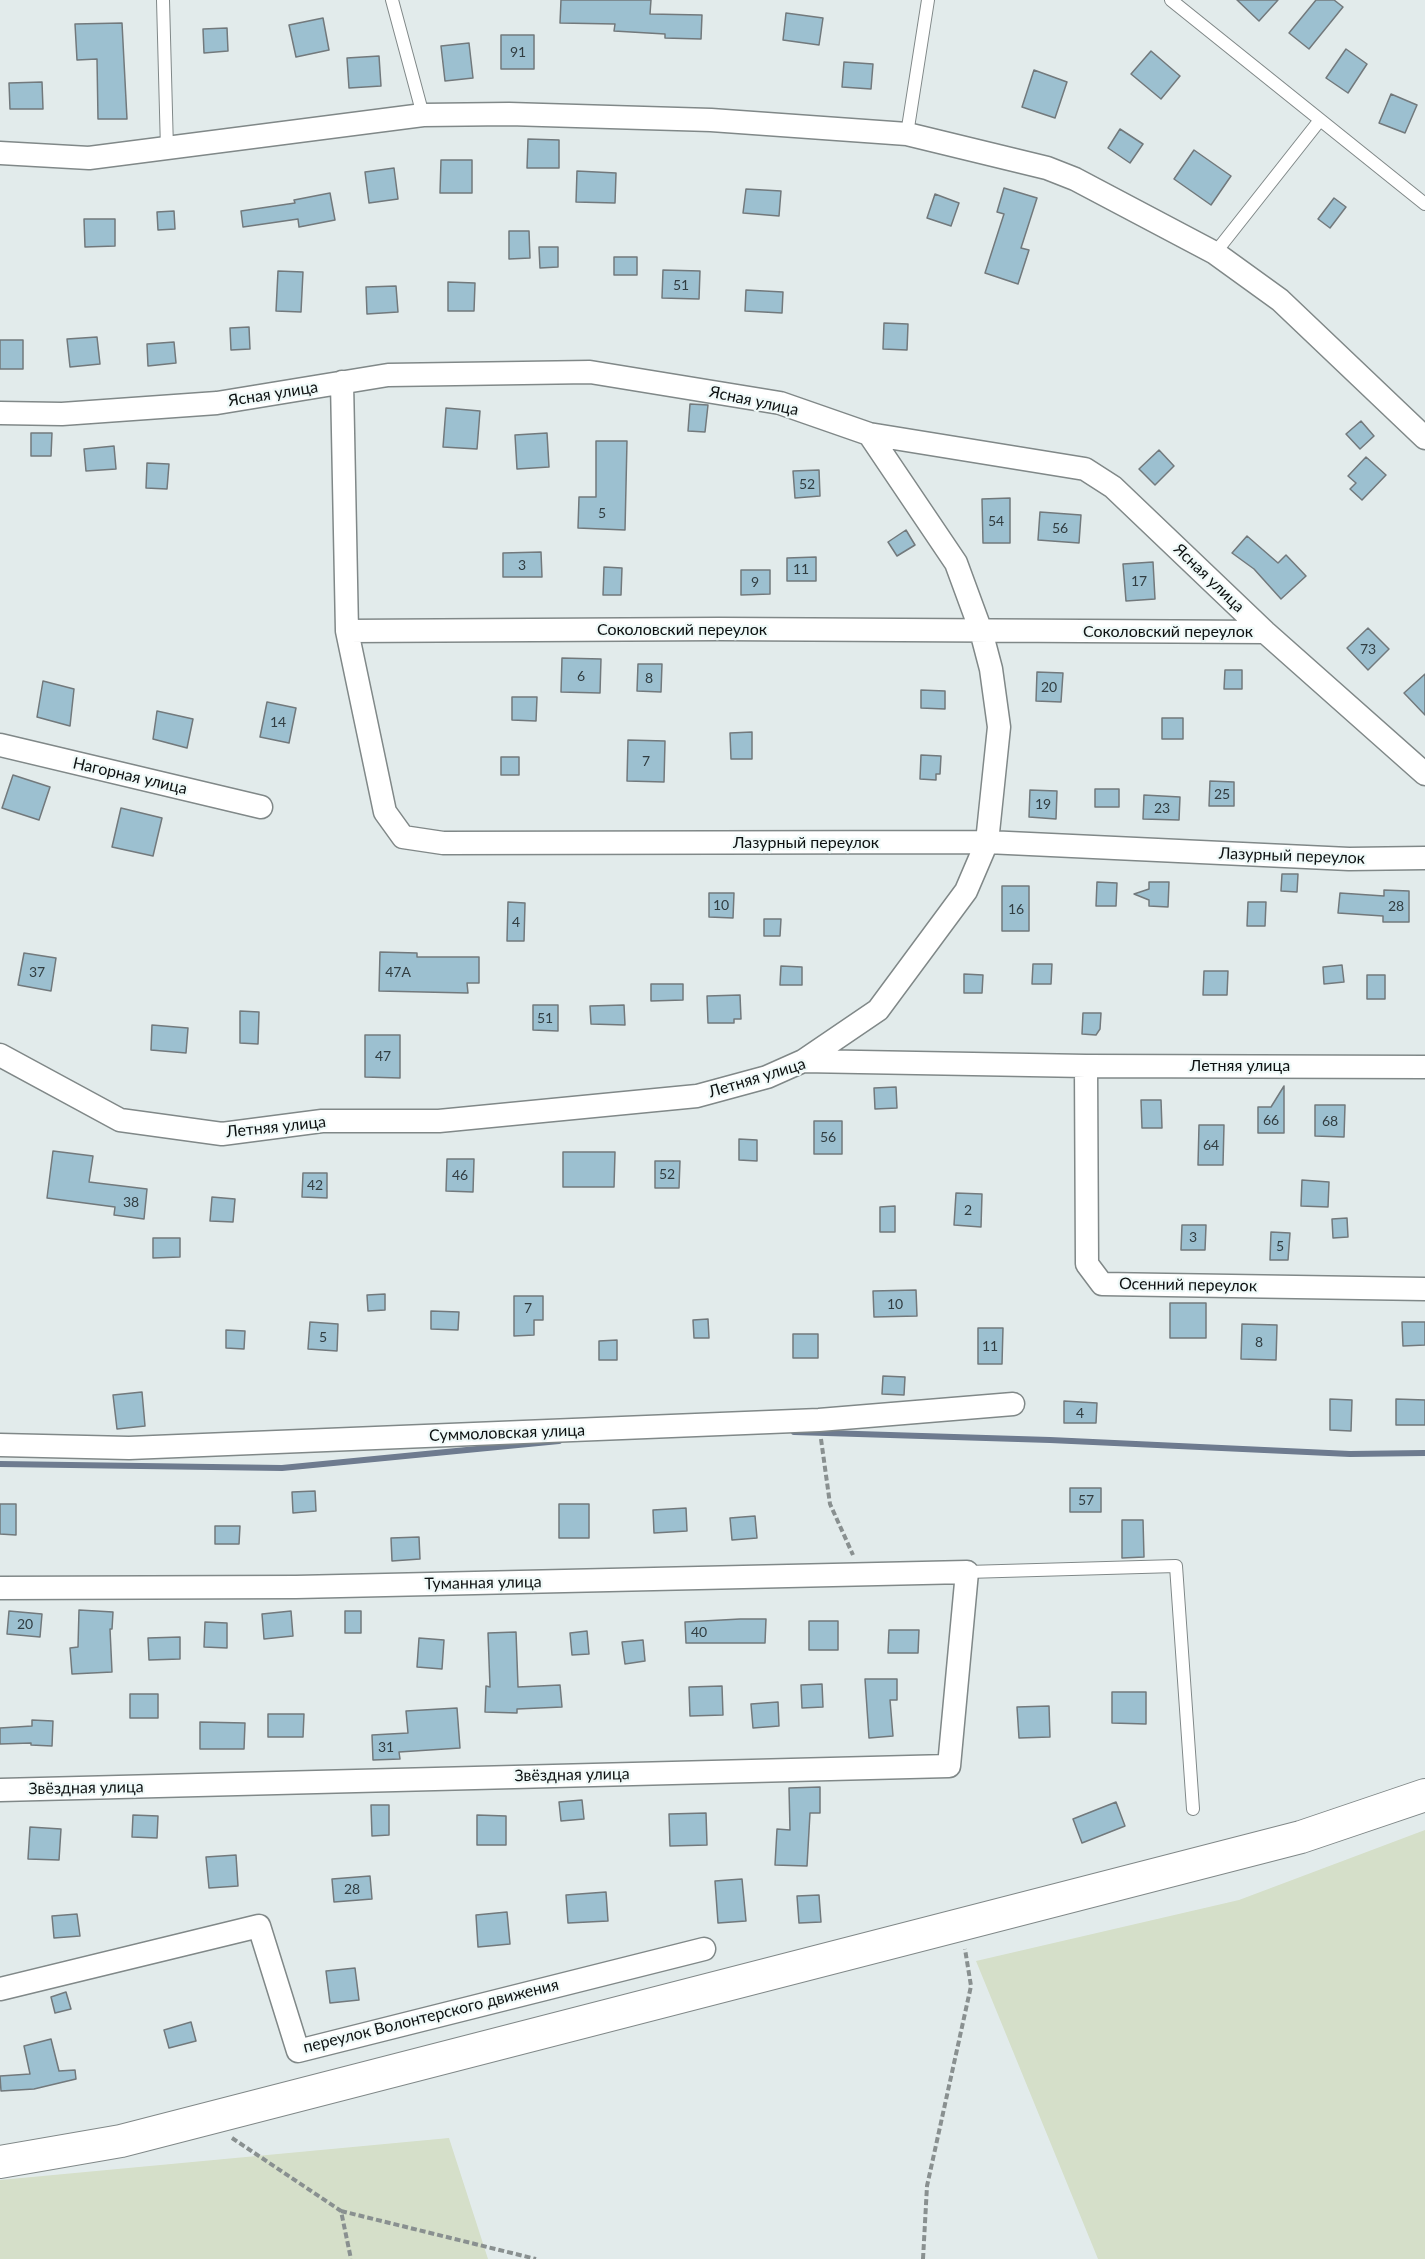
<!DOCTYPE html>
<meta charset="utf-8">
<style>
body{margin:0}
canvas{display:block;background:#e2ebeb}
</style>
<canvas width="1425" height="2259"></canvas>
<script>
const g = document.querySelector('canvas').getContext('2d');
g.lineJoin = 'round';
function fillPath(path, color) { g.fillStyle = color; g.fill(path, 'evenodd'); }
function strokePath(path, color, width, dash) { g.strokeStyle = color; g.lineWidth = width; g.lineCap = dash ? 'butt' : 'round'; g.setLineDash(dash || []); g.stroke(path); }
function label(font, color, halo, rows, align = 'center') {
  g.font = font + ' Lato,sans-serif'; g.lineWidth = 4.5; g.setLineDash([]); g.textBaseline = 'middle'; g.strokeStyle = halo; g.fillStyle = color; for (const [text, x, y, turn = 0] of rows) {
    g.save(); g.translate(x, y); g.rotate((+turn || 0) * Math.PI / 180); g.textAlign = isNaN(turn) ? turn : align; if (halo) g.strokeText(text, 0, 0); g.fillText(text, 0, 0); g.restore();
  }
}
fillPath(new Path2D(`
 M 1425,1830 L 1425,2259 L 1098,2259 L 976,1961 L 1239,1900 Z
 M 449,2138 L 488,2259 L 0,2259 L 0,2180 Z`), '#d5dfc9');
strokePath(new Path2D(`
 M 794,1432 L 1050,1440 L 1350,1454 L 1425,1453
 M 0,1464 L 282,1468 L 559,1441`), '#6e7b8f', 6);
const building = new Path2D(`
 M 561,0 L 651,0 L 650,14 L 702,15 L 701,39 L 665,38 L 665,34 L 614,31 L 615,24 L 560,23 Z
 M 1237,0 L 1278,0 L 1259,21 Z
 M 1316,0 L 1334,0 L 1343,7 L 1309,49 L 1289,33 Z
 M 786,13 L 823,18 L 819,45 L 783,40 Z
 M 323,18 L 329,50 L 296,57 L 289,25 Z
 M 122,23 L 127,119 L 98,119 L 97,59 L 77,60 L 75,24 Z
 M 227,28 L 228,51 L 204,53 L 203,29 Z
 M 501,35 L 534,35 L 534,69 L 501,69 Z
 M 469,43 L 473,78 L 445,81 L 441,46 Z
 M 1346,49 L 1367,64 L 1348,93 L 1326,78 Z
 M 1151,51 L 1180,76 L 1161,99 L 1131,74 Z
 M 379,56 L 381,86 L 349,88 L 347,58 Z
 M 844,62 L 873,64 L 871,89 L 842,87 Z
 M 1034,70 L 1067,82 L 1055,118 L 1022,107 Z
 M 42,82 L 43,109 L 10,109 L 9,83 Z
 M 1391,94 L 1417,105 L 1405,133 L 1379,123 Z
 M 1120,129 L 1143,144 L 1130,163 L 1108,148 Z
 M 528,139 L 559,140 L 559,168 L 527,168 Z
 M 1194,150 L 1231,176 L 1211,205 L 1174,179 Z
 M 441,160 L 472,160 L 472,193 L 440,193 Z
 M 394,168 L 398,199 L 369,203 L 365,172 Z
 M 577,171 L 616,173 L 615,203 L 576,202 Z
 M 1004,188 L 1037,198 L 1021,248 L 1029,250 L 1018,284 L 985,273 L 1004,214 L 997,212 Z
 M 746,189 L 781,191 L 779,216 L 743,213 Z
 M 330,193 L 335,220 L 299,227 L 298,219 L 243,227 L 241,211 L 295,203 L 294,200 Z
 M 935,194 L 959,203 L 951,226 L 927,218 Z
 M 1334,198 L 1346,207 L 1330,228 L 1318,219 Z
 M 174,211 L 175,229 L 158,230 L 157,212 Z
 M 84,219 L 115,219 L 115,246 L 85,247 Z
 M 509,231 L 529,231 L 530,258 L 509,259 Z
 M 539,247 L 558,247 L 558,267 L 540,268 Z
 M 614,257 L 637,257 L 637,275 L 614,275 Z
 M 663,270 L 700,271 L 699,299 L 662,298 Z
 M 278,271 L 303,272 L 301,312 L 276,311 Z
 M 448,282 L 475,283 L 474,311 L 448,311 Z
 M 396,286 L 398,312 L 367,314 L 366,287 Z
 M 746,290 L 783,292 L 782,313 L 745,311 Z
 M 884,323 L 908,324 L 907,350 L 883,349 Z
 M 249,327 L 250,349 L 231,350 L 230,328 Z
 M 97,337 L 100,364 L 70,367 L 67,339 Z
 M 0,340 L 23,340 L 23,369 L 0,369 Z
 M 174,342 L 176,363 L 148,366 L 147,344 Z
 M 690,404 L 708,405 L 705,432 L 688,431 Z
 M 446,408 L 480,411 L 477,449 L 443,447 Z
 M 1361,421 L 1374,436 L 1360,449 L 1346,434 Z
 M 31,433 L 52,433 L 51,456 L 31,456 Z
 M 547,433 L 549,467 L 517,469 L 515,435 Z
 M 596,441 L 627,441 L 625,530 L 578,528 L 579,497 L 596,497 Z
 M 114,446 L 116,469 L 86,471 L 84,449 Z
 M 1159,450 L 1174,466 L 1155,485 L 1139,469 Z
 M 1366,457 L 1386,475 L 1362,500 L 1350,489 L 1356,483 L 1348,476 Z
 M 147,463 L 169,464 L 167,489 L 146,488 Z
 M 819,470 L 820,496 L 795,498 L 793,471 Z
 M 1010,498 L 1010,543 L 983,543 L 982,499 Z
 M 1040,512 L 1081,515 L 1079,543 L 1038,540 Z
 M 906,530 L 915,545 L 897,556 L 888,542 Z
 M 1247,536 L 1278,563 L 1286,555 L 1306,576 L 1281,599 L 1254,569 L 1232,553 Z
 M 541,552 L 542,577 L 503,577 L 503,553 Z
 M 816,557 L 816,581 L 787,581 L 787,558 Z
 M 1153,562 L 1155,599 L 1126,601 L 1123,564 Z
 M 604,567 L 622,568 L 621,595 L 603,595 Z
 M 741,570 L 770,570 L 770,594 L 741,595 Z
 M 1368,628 L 1389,649 L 1368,670 L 1347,648 Z
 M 562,658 L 601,659 L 600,693 L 561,692 Z
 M 638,664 L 662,664 L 661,692 L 637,691 Z
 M 1225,670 L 1242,670 L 1242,689 L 1224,689 Z
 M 1037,672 L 1063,673 L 1061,702 L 1036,701 Z
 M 1425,674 L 1425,715 L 1404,693 Z
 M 43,681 L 74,689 L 70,726 L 37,717 Z
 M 921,690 L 945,691 L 945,709 L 921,708 Z
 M 512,697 L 537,697 L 536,721 L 512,720 Z
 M 267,702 L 296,708 L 289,743 L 260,737 Z
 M 157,711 L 193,719 L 187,748 L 153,739 Z
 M 1162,718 L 1183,718 L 1183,739 L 1162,739 Z
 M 752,732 L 752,759 L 731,759 L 730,733 Z
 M 628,740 L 665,741 L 664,782 L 627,781 Z
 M 921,755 L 941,756 L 940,774 L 936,774 L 936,780 L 920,779 Z
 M 501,757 L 519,757 L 519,775 L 501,775 Z
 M 13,775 L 50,787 L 39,820 L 2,808 Z
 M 1210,781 L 1234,782 L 1234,806 L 1209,806 Z
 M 1095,789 L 1119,789 L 1119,807 L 1095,807 Z
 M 1030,790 L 1057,791 L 1056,819 L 1029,817 Z
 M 1144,795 L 1180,797 L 1179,820 L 1143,819 Z
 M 121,808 L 162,818 L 153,856 L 112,847 Z
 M 1282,874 L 1298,874 L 1297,892 L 1281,891 Z
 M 1097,882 L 1117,883 L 1116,906 L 1096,906 Z
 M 1149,882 L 1169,882 L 1168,907 L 1149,906 L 1149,900 L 1134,894 L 1149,889 Z
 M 1002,886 L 1029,886 L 1029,931 L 1002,931 Z
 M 1384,890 L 1409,891 L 1409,922 L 1383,922 L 1383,916 L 1338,913 L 1340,893 L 1384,896 Z
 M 709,893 L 734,893 L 733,918 L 709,917 Z
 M 508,902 L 525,903 L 524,941 L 507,941 Z
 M 1248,902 L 1266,902 L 1265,926 L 1247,926 Z
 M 764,919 L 781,919 L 780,936 L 764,936 Z
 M 380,952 L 417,953 L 417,957 L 479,957 L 479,983 L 467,983 L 468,993 L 379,991 Z
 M 24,953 L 56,958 L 51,991 L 18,985 Z
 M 1033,964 L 1052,964 L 1051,984 L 1032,984 Z
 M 1342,965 L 1344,982 L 1324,984 L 1323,967 Z
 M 781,966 L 802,967 L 802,985 L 780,985 Z
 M 1204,971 L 1228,971 L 1227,995 L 1203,995 Z
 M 964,974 L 983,975 L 982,993 L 964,993 Z
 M 1367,975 L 1385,975 L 1385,999 L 1367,999 Z
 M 651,984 L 683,984 L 683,1000 L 651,1001 Z
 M 740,995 L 741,1019 L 734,1019 L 734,1023 L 708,1023 L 707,996 Z
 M 533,1005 L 558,1005 L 558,1031 L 533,1030 Z
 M 624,1005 L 625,1025 L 591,1024 L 590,1006 Z
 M 240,1011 L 259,1012 L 258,1044 L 240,1043 Z
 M 1083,1013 L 1101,1013 L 1100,1029 L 1096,1035 L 1082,1034 Z
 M 152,1025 L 188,1028 L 186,1053 L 151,1050 Z
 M 365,1035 L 400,1035 L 400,1078 L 365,1077 Z
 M 1284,1086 L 1284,1133 L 1258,1133 L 1258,1107 L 1271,1107 Z
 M 896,1087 L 897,1108 L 875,1109 L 874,1088 Z
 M 1141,1100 L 1161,1100 L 1162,1128 L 1142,1128 Z
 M 1315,1105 L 1345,1105 L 1344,1137 L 1315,1136 Z
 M 814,1121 L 842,1121 L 842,1154 L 814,1154 Z
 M 1199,1125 L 1224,1125 L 1223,1165 L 1198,1165 Z
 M 739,1139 L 757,1140 L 757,1161 L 739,1160 Z
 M 53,1151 L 93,1156 L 89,1182 L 147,1189 L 144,1219 L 114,1215 L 115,1207 L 47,1198 Z
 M 563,1152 L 615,1152 L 614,1187 L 563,1187 Z
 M 447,1159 L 474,1159 L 473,1192 L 446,1191 Z
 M 655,1161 L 680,1161 L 679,1188 L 655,1188 Z
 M 303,1173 L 327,1173 L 327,1198 L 302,1197 Z
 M 1302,1180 L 1329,1182 L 1328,1207 L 1301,1206 Z
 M 956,1193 L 982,1194 L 981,1227 L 954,1225 Z
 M 212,1197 L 235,1199 L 233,1222 L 210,1221 Z
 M 895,1206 L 895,1232 L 880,1232 L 880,1207 Z
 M 1347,1218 L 1348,1237 L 1333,1238 L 1332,1219 Z
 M 1182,1225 L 1206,1225 L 1205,1250 L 1181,1250 Z
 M 1271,1232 L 1290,1233 L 1288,1260 L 1270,1260 Z
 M 153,1238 L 180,1238 L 180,1257 L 153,1258 Z
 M 916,1290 L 917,1316 L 874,1317 L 873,1291 Z
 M 385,1294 L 385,1310 L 368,1311 L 367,1295 Z
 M 514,1296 L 543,1296 L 543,1320 L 534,1320 L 534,1335 L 514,1336 Z
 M 1170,1303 L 1206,1303 L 1206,1338 L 1170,1338 Z
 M 431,1311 L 459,1312 L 458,1330 L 431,1329 Z
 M 708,1319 L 709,1338 L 694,1338 L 693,1320 Z
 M 310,1322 L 338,1324 L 337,1351 L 308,1349 Z
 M 1402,1322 L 1425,1322 L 1425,1345 L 1403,1346 Z
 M 1242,1324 L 1277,1325 L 1276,1360 L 1241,1359 Z
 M 978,1328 L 1003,1328 L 1002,1364 L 978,1364 Z
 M 226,1330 L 245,1331 L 244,1349 L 226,1348 Z
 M 793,1334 L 818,1334 L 818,1358 L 793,1358 Z
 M 617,1340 L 617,1360 L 599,1360 L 599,1341 Z
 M 883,1376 L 905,1377 L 904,1395 L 882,1394 Z
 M 142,1392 L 145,1426 L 117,1429 L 113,1395 Z
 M 1330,1399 L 1352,1400 L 1351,1431 L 1330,1430 Z
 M 1396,1399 L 1425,1400 L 1425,1425 L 1396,1425 Z
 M 1064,1401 L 1097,1403 L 1096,1423 L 1064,1423 Z
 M 1070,1488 L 1101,1488 L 1101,1512 L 1070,1512 Z
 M 315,1491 L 316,1511 L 293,1513 L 292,1492 Z
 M 0,1504 L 16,1504 L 16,1535 L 0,1534 Z
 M 559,1504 L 589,1504 L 589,1538 L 559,1538 Z
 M 686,1508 L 687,1531 L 654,1533 L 653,1510 Z
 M 755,1516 L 757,1538 L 732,1540 L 730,1518 Z
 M 1122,1520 L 1143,1520 L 1144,1557 L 1122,1558 Z
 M 215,1526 L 240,1526 L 239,1544 L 215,1544 Z
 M 419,1537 L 420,1559 L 392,1561 L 391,1538 Z
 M 79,1610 L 113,1612 L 112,1629 L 110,1629 L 112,1672 L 72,1674 L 70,1648 L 78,1647 Z
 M 9,1611 L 42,1614 L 40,1637 L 7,1634 Z
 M 291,1611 L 293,1636 L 264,1639 L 262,1614 Z
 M 345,1611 L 361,1611 L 361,1633 L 345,1633 Z
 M 740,1619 L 766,1619 L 765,1643 L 686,1643 L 685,1622 Z
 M 809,1621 L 838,1621 L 838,1650 L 809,1650 Z
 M 205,1622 L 227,1623 L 227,1648 L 204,1647 Z
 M 889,1630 L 919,1630 L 918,1653 L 888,1653 Z
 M 587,1631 L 589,1654 L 572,1655 L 570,1633 Z
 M 516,1632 L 518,1687 L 560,1685 L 562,1707 L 517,1709 L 517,1713 L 485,1712 L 486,1686 L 490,1687 L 488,1633 Z
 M 180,1637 L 180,1659 L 149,1660 L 148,1638 Z
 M 419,1638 L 444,1640 L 442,1669 L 417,1667 Z
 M 643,1640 L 645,1661 L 625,1664 L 622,1642 Z
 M 865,1679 L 897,1679 L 897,1700 L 890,1700 L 893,1736 L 869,1738 Z
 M 822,1684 L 823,1707 L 802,1708 L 801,1685 Z
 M 722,1686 L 723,1715 L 690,1716 L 689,1687 Z
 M 1112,1692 L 1146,1692 L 1146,1724 L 1112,1723 Z
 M 130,1694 L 158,1694 L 158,1718 L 130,1718 Z
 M 778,1702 L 779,1726 L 753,1728 L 751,1704 Z
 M 1049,1706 L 1050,1737 L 1019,1738 L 1017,1707 Z
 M 457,1708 L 460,1748 L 399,1752 L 400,1759 L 373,1760 L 372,1735 L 408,1733 L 406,1711 Z
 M 268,1714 L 304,1714 L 303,1737 L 268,1737 Z
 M 32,1720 L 53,1721 L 52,1746 L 31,1745 L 31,1743 L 0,1744 L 0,1728 L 32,1726 Z
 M 200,1722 L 245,1723 L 244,1749 L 200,1749 Z
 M 820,1787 L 820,1813 L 810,1813 L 807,1866 L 775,1865 L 777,1829 L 790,1830 L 789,1788 Z
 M 582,1800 L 584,1819 L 561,1821 L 559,1802 Z
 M 1116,1802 L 1125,1826 L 1082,1843 L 1073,1819 Z
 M 371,1805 L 389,1805 L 389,1835 L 372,1836 Z
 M 706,1813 L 707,1845 L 670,1846 L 669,1814 Z
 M 133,1815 L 158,1816 L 157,1838 L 132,1837 Z
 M 477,1815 L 506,1816 L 506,1845 L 477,1845 Z
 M 30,1827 L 61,1829 L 59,1860 L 28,1859 Z
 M 236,1855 L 238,1886 L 209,1888 L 206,1857 Z
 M 370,1876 L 372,1899 L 334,1902 L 332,1879 Z
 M 742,1879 L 746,1921 L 718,1923 L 715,1881 Z
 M 606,1892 L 608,1921 L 568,1923 L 566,1895 Z
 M 819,1895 L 821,1922 L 799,1923 L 797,1896 Z
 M 507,1912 L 510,1944 L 478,1947 L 476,1915 Z
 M 77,1914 L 80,1936 L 54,1938 L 52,1916 Z
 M 355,1968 L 359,2000 L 330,2003 L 326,1971 Z
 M 66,1992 L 71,2009 L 55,2013 L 51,1997 Z
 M 191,2022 L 196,2041 L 169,2048 L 164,2030 Z
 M 51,2039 L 59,2071 L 75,2070 L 76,2079 L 34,2089 L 1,2091 L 0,2076 L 30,2074 L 24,2046 Z`);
fillPath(building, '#9cc0d0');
strokePath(building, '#72797c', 1.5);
const service = new Path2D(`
 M 163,0 L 167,149
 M 392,0 L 423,115
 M 1171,0 L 1425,204
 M 907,134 L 928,0
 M 1215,253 L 1320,120
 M 967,1572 L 1176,1566 L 1193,1809`);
const minor = new Path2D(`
 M 0,153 L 89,158 L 423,115 L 509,114 L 711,120 L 907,134 L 1047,168 L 1075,179 L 1215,253 L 1280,300 L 1425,438
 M 342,382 L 347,631 L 719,629 L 1265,632
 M 0,413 L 62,414 L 217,403 L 388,375 L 590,372 L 780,403 L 869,434 L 1085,469 L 1113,487 L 1265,632 L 1425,774
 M 347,631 L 385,812 L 403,837 L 443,843 L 987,842 L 1349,859 L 1425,858
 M 0,745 L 261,807
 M 0,1055 L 120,1120 L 222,1134 L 322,1121 L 439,1121 L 697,1096 L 767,1077 L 803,1061 L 1086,1066 L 1425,1067
 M 803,1061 L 878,1010 L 966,891 L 987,842 L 999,727 L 991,669 L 981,631 L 956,563 L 869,434
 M 1086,1066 L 1087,1264 L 1102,1284 L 1425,1289
 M 0,1445 L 129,1448 L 819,1420 L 1013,1404
 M 0,1588 L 296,1587 L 967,1572 L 949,1766 L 0,1790
 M 0,1989 L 259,1926 L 298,2051 L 704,1949`);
const secondary = new Path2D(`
 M 0,2162 L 121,2141 L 1301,1837 L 1425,1795`);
strokePath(service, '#808888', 14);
strokePath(minor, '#808888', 25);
strokePath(secondary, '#808888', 34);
strokePath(new Path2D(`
 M 821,1439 L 830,1504 L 853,1555
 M 232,2138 L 341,2211 L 351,2259
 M 341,2211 L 536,2259
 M 923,2259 L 927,2186 L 971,1986 L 965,1949`), '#899090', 4, [6, 3]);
strokePath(service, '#fff', 12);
strokePath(minor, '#fff', 22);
strokePath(secondary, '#fff', 32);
label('14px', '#313d41', null, [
 ["91",518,52],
 ["51",681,285],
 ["52",807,484],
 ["5",602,513],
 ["54",996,521],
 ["56",1060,528],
 ["3",522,565],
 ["11",801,569],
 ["17",1139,581],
 ["9",755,582],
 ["73",1368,649],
 ["6",581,676],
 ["8",649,678],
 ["20",1049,687],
 ["14",278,722],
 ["7",646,761],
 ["25",1222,794],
 ["19",1043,804],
 ["23",1162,808],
 ["10",721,905],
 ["28",1396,906],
 ["16",1016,909],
 ["4",516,922],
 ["37",37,972],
 ["47А",398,972],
 ["51",545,1018],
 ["47",383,1056],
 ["66",1271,1120],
 ["68",1330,1121],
 ["56",828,1137],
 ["64",1211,1145],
 ["52",667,1174],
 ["46",460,1175],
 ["42",315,1185],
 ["38",131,1202],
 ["2",968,1210],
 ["3",1193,1237],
 ["5",1280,1246],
 ["10",895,1304],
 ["7",528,1308],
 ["5",323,1337],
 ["8",1259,1342],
 ["11",990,1346],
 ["4",1080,1413],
 ["57",1086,1500],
 ["20",25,1624],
 ["40",699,1632],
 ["31",386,1747],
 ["28",352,1889]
]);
label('16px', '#0d1111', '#eff9f8', [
 ["Ясная улица",273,394,-9],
 ["Ясная улица",754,401,12],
 ["Ясная улица",1209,578,44],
 ["Соколовский переулок",682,630],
 ["Соколовский переулок",1168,632],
 ["Нагорная улица",130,776,13],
 ["Лазурный переулок",806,843],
 ["Лазурный переулок",1292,856,2],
 ["Летняя улица",1240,1066],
 ["Летняя улица",757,1078,-17],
 ["Летняя улица",276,1127,-6],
 ["Осенний переулок",1188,1285,1],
 ["Суммоловская улица",507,1433,-2],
 ["Туманная улица",483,1583,-1],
 ["Звёздная улица",572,1775,-1],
 ["Звёздная улица",86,1788,-1],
 ["переулок Волонтерского движения",431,2016,-14]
]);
</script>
